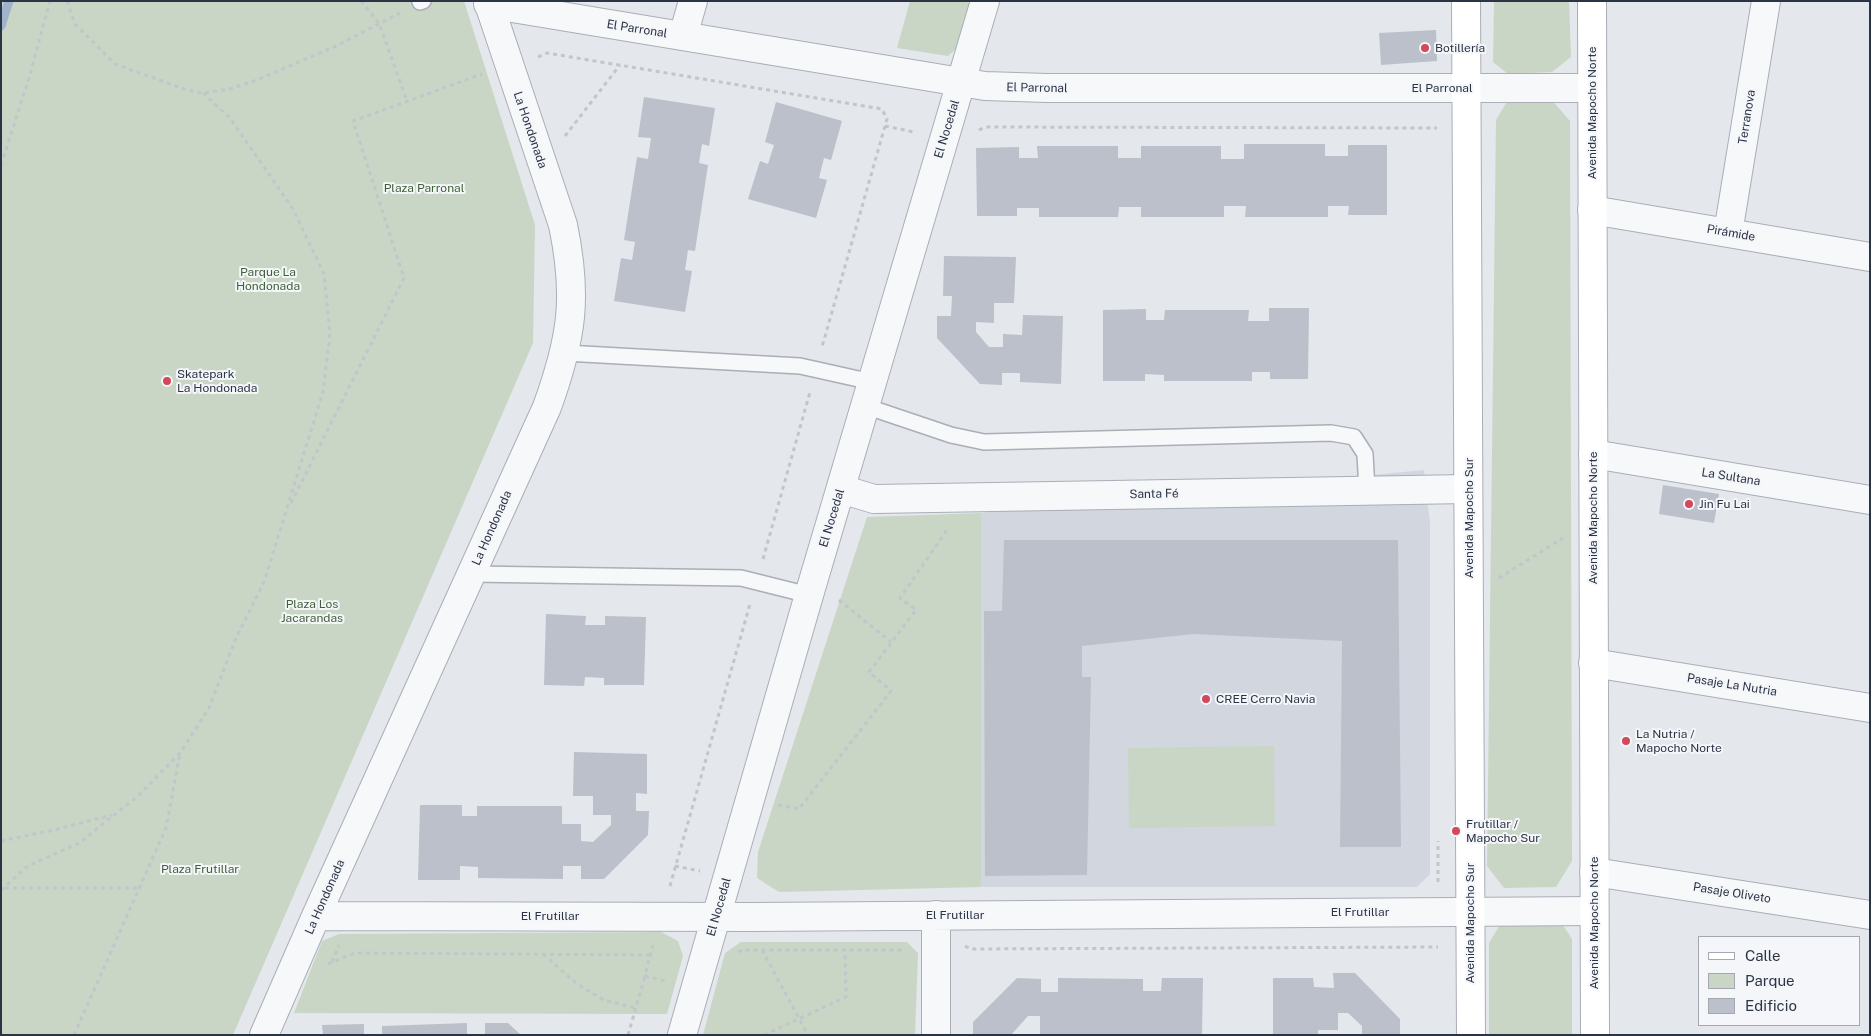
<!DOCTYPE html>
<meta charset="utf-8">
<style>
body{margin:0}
#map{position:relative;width:1871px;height:1036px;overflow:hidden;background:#e4e7ec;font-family:"Public Sans",sans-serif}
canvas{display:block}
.frame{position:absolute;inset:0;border:2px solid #2b3445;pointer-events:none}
.legend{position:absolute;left:1698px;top:936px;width:162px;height:90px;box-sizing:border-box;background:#f4f6f9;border:1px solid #a4a8b1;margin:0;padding:6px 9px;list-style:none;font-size:15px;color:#2b3445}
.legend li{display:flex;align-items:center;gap:10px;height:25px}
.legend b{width:25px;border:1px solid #a4a8b1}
</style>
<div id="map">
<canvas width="1871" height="1036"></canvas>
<div class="frame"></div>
<ul class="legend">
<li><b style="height:6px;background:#fff"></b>Calle</li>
<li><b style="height:14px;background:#c9d6c5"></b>Parque</li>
<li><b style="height:14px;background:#bbc0ca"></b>Edificio</li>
</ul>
</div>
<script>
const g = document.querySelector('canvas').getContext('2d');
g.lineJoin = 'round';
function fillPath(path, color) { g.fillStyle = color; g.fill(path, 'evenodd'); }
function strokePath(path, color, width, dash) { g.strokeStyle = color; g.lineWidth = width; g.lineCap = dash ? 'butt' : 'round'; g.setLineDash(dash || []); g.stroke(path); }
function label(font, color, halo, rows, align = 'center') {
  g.font = font + ' "Public Sans",sans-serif'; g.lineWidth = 4; g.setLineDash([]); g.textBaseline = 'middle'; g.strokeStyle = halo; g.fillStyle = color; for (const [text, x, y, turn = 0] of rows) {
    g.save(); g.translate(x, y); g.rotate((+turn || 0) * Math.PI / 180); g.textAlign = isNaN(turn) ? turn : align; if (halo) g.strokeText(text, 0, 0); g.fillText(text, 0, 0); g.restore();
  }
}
fillPath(new Path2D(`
 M 1424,470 L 1430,523 L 1430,874 L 1417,887 L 981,887 L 981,513 Z`), '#d2d6de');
fillPath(new Path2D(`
 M 1,1 L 464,1 L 535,225 L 533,343 L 233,1035 L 1,1035 Z
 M 910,1 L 972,1 L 957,48 L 948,56 L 897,48 Z
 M 1494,1 L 1569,1 L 1571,57 L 1552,72 L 1508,74 L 1493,62 Z
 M 1550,98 L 1570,121 L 1572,861 L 1556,887 L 1504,888 L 1487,866 L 1496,120 L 1508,100 Z
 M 981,513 L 981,887 L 779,892 L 757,878 L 758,852 L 867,517 Z
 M 1274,746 L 1275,826 L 1129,828 L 1128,748 Z
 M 1561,922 L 1572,939 L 1572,1035 L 1489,1035 L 1489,943 L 1501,923 Z
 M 661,932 L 678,941 L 683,956 L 667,1014 L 294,1013 L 322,941 L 339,934 Z
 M 741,942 L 907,942 L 918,953 L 915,1035 L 703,1035 L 725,953 Z`), '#c9d6c5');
strokePath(new Path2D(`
 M 1,26 L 9,1`), '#9fb4cc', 9);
fillPath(new Path2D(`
 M 1436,30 L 1437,61 L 1381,65 L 1379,33 Z
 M 644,97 L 715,108 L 709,146 L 702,144 L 699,163 L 708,165 L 695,251 L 688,250 L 685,270 L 692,271 L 685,312 L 614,301 L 621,258 L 632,260 L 635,242 L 624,240 L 637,157 L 648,159 L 651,138 L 638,137 Z
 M 776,102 L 842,121 L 831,160 L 824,158 L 819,178 L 827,180 L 816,218 L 748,199 L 760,161 L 768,164 L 774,145 L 765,142 Z
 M 1244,144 L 1325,144 L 1325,156 L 1348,156 L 1348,145 L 1387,145 L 1387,215 L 1348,215 L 1349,206 L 1328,206 L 1328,217 L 1245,217 L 1246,206 L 1224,206 L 1224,217 L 1141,217 L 1141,207 L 1119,207 L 1118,217 L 1039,217 L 1039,208 L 1017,208 L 1017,216 L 977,216 L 976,148 L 1019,147 L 1019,158 L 1038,158 L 1037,146 L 1118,146 L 1118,158 L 1141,158 L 1141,146 L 1221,146 L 1221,159 L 1244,159 Z
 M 944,256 L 1016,257 L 1014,303 L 994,303 L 994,323 L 976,322 L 976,332 L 989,347 L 1003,347 L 1003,334 L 1022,335 L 1023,315 L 1063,316 L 1061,384 L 1020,382 L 1020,373 L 1002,373 L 1002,385 L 980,384 L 937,338 L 937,316 L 951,316 L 952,296 L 943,296 Z
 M 1269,308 L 1309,308 L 1308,379 L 1270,379 L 1270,372 L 1252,372 L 1252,381 L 1164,381 L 1164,375 L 1145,374 L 1145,381 L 1103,381 L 1103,310 L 1146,309 L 1146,320 L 1164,320 L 1165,310 L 1249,310 L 1248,321 L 1269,321 Z
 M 1663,485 L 1719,494 L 1714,523 L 1659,514 Z
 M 1004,540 L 1398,540 L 1401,847 L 1340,847 L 1342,641 L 1193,634 L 1082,646 L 1082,677 L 1091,677 L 1087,875 L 985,876 L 984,611 L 1002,611 Z
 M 546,614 L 586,616 L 585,625 L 605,625 L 605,616 L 646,617 L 644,685 L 604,685 L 604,678 L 585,677 L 584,686 L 544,685 Z
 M 574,752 L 647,754 L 647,794 L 636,793 L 636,811 L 649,811 L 648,835 L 604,879 L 581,879 L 581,866 L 563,866 L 563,879 L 478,878 L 478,867 L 460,866 L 460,880 L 418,880 L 420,805 L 462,805 L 462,816 L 477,816 L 477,806 L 562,806 L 562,824 L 581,824 L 581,841 L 593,842 L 611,825 L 611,815 L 593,815 L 593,796 L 573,796 Z
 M 1333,973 L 1355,973 L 1400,1019 L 1400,1035 L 1362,1035 L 1362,1026 L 1348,1013 L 1338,1013 L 1338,1030 L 1318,1030 L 1318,1035 L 1273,1035 L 1273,978 L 1313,978 L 1314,987 L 1334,988 Z
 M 1017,978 L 1041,979 L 1041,992 L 1058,992 L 1058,978 L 1143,979 L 1143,991 L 1161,991 L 1162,978 L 1203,978 L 1202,1035 L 1040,1034 L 1040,1016 L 1028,1016 L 1011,1035 L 973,1035 L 973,1022 Z
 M 467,1023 L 467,1035 L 382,1035 L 382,1026 Z
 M 485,1023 L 508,1023 L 521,1035 L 485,1035 Z
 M 364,1024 L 364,1035 L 323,1035 L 322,1025 Z`), '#bbc0ca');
const lane = new Path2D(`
 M 420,2 L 423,1
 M 565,353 L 800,366 L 872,382
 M 865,406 L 951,435 L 984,442 L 1331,433 L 1354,437 L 1365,454 L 1367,490
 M 471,574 L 741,578 L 809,595`);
const street = new Path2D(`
 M 488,4 L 985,86 L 1047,88 L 1592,88
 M 683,36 L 693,1
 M 1592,210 L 1870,257
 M 1728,233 L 1766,1
 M 1593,454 L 1870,500
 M 841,489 L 874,499 L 1468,489
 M 1593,663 L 1870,708
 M 1594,872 L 1870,915
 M 936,915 L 936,1035
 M 316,916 L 751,917 L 1594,911
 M 264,1035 L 316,916 L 547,407 C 572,338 578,297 563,225 L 488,1
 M 682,1035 L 809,595 L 985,1`);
const secondary = new Path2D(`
 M 1466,1 L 1471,1035
 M 1592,1 L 1595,1035`);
strokePath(lane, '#a9aeb7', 18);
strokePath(street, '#a9aeb7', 30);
strokePath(secondary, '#a9aeb7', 30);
strokePath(new Path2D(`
 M 67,1 L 75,24 L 115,64 L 187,90 L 203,93 L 230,89 L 257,80 L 336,46 L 400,13
 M 361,1 L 379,23 L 407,101
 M 538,57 L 547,53 L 882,109 L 887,119 L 822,347
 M 885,126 L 914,132
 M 979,130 L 986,127 L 1437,128
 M 565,136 L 620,65
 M 1,165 L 29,78 L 50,1
 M 291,503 L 404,278 L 353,121 L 482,74
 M 763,559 L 810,392
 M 1499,578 L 1563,538
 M 839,600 L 891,642
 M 778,805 L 799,809 L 891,691 L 869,672 L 916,610 L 900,598 L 949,527
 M 1,841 L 54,830 L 112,815
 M 675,866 L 700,871
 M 1438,882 L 1438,841
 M 670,886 L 750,604
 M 5,888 L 139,888
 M 1,890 L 28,866 L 79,843 L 138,796 L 180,753 L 209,708 L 236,638 L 264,582 L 323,392 L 330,334 L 324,274 L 293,209 L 230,118 L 203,93
 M 653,945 L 645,976 L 666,981
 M 965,946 L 971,949 L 1438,947
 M 762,950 L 808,1035
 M 738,952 L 742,950 L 905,950
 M 543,954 L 577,984 L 604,1000 L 635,1008
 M 332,962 L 339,945
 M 328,964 L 355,953 L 650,955
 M 74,1035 L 166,828 L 180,753
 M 628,1035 L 645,976
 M 764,1035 L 846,997 L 845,950`), '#c2c5cb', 3, [4, 4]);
strokePath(lane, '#f7f8fa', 15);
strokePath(street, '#f7f8fa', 28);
strokePath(secondary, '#fff', 28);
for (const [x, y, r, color] of [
 [1425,48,5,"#d1495b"],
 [167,381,5,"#d1495b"],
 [1689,504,5,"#d1495b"],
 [1206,699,5,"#d1495b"],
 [1626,741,5,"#d1495b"],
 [1456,831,5,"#d1495b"]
]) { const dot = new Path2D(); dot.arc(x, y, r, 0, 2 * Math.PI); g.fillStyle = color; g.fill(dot); strokePath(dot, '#f4f6f9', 2); }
label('12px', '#2b3445', '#f4f6f9', [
 ["El Parronal",637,29,9],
 ["El Parronal",1037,88,1],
 ["El Parronal",1442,88],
 ["Avenida Mapocho Norte",1592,113,-90],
 ["Terranova",1747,117,-81],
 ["El Nocedal",947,129,-73],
 ["La Hondonada",530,130,71],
 ["Pirámide",1731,233,10],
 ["La Sultana",1731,477,9],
 ["Santa Fé",1154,494,-1],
 ["El Nocedal",832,518,-73],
 ["Avenida Mapocho Sur",1469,518,-90],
 ["Avenida Mapocho Norte",1593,518,-90],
 ["La Hondonada",492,528,-66],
 ["Pasaje La Nutria",1732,685,9],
 ["Pasaje Oliveto",1732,893,9],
 ["La Hondonada",325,897,-66],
 ["El Nocedal",719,907,-74],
 ["El Frutillar",1360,912],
 ["El Frutillar",955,915],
 ["El Frutillar",550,916],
 ["Avenida Mapocho Sur",1470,923,-90],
 ["Avenida Mapocho Norte",1594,923,-90]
]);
label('12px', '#2b3445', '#f4f6f9', [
 ["Botillería",1435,48],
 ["Skatepark",177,374],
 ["La Hondonada",177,388],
 ["Jin Fu Lai",1699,504],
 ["CREE Cerro Navia",1216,699],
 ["La Nutria /",1636,734],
 ["Mapocho Norte",1636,748],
 ["Frutillar /",1466,824],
 ["Mapocho Sur",1466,838]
], 'left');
label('12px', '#3f6138', '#f4f6f9', [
 ["Plaza Parronal",424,188],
 ["Parque La",268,272],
 ["Hondonada",268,286],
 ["Plaza Los",312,604],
 ["Jacarandas",312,618],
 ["Plaza Frutillar",200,869]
]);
</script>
